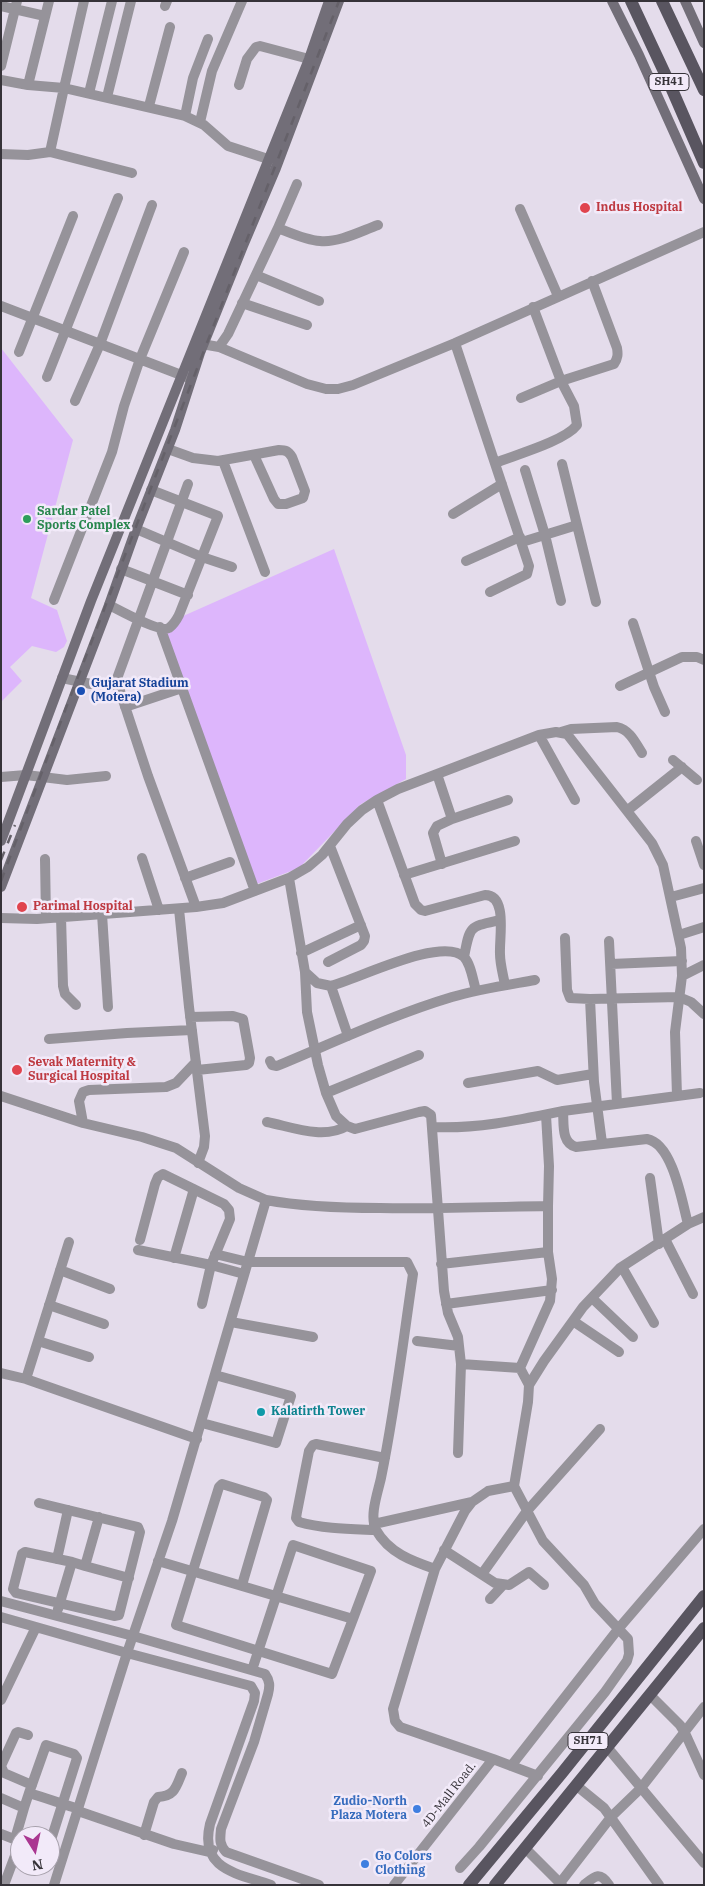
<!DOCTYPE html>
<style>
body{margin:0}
#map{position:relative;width:705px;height:1886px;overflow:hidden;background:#e4dceb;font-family:"IBM Plex Serif",serif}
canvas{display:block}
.frame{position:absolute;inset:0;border:2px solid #363339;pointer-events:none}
.north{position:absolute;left:10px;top:1826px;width:50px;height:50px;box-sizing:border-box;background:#f2eaf9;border:1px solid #a7a1ac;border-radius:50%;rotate:170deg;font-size:14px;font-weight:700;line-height:20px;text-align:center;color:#363339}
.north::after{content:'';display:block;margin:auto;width:18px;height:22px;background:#aa3791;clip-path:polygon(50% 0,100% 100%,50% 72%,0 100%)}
</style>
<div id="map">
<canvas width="705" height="1886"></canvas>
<div class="frame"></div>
<div class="north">N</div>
</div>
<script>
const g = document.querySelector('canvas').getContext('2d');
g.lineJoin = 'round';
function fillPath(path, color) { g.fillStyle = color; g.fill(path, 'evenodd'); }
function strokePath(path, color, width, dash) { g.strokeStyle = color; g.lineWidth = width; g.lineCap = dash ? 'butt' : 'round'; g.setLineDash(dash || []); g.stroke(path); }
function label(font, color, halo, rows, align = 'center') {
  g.font = font + ' "IBM Plex Serif",serif'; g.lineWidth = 5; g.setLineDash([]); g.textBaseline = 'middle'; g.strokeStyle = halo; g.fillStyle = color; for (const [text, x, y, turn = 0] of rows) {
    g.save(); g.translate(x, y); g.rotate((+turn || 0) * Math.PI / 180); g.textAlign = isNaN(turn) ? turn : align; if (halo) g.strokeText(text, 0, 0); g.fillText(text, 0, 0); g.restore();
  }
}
fillPath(new Path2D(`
 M 1,348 L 73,440 L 31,598 L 57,610 L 67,641 L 64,647 L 56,652 L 32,646 L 10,667 L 22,681 L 1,702 Z
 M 334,549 L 406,755 L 406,779 L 361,804 L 299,868 L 254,885 L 159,634 L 181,617 Z`), '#ddb6fc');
strokePath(new Path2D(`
 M 84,1 L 64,88 L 185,116 L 204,125 L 228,146 L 268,159
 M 1,6 L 45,16
 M 165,6 L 167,1
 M 1,66 L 17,1
 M 1,80 L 28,85 L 64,88 L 50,152 L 132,173
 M 28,85 L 49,1
 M 239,85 L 247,59 L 256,47 L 260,46 L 309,59
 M 89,93 L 112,1
 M 107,97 L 131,1
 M 149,106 L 170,27
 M 185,116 L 193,78 L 208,39
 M 200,122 L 212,71 L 242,1
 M 1,154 L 28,155 L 50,152
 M 297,184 L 278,228 C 291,233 306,240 320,241 C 339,243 361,231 378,225
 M 520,209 L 558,296
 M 256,275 L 319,301
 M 242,303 L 307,325
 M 1,306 L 189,378
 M 196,343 L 219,347 L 228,334 L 278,228
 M 455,343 L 529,566 L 527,574 L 490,592
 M 219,347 L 307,384 L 326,389 L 338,389 L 353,385 L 455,343 L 704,232
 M 19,352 L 73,216
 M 47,377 L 118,198
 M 521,398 L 561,381 L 614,364 C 618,358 618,354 617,348 L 592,281
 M 75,401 L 100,344 L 152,205
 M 168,449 L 193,458 L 218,461 L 279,450 C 286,450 288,451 292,457 L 305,491 L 303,498 L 286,504 L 278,504 L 274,499 L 254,455
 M 223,461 L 265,572
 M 495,463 C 515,455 565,441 577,425 L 574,406 L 561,381 L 533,307
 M 562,464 L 596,602
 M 525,470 L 545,535 L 561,601
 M 453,514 L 502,484
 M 136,529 L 202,557 L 232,567
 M 522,542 L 577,525
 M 466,561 L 520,537
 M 121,569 L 188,595
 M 54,600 L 112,452 L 124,406 L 140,359 L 184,252
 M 109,605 C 119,610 160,633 169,628 C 173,625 177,619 179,615 L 218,516 L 151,490
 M 633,623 L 654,687 L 665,712
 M 160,627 L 255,891
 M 62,678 L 91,684 L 110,683 L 115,684 L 120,691 L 148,776 L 196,907
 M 115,684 L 188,484
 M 620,686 L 682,657 L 697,657 L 704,660
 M 125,707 L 182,688
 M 561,732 L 571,729 L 617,727 C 630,730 635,742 642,753
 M 539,735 L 575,800
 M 673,760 L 697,780
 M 437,774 L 452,819
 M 1,777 L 26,775 L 67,780 L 106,776
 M 377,800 L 415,904 L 421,910 L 425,911 L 485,895 C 508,895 499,938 500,954 C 500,964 503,974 505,985
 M 628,810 L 682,767
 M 696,841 L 704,865
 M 142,858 L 159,910
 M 45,859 L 46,918
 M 442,864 L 433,833 L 437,826 L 452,819 L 508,800
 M 404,875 L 515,841
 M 185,878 L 230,862
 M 671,897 L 704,888
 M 179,909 L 189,1007 L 205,1136 L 204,1147 L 198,1163
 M 102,914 L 108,1007
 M 61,917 L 63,986 L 65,994 L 76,1005
 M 1,918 L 37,919 L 196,907 L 223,903 L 289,878
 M 679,935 L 704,927
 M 565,938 L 567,990 L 570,998 L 590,999 L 679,997 L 691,1002 L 704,1014
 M 609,941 L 617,1104
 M 301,953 L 361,925
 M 464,957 C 470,925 469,927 500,920
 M 328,962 L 361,945 L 364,941 L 365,936 L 330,846
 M 611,964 L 682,961
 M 305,972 L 317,983 L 331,986 C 358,979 442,936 464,957 C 471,964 473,981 476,990
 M 682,976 L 704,965
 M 331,986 L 348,1036
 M 590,999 L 594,1082 L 602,1143
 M 190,1017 L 233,1016 L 243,1019 L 250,1058 L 249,1063 L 246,1065 L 197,1070
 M 49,1039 L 127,1033 L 192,1030
 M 270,1061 L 272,1065 L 277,1066 C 335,1042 392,1015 452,997 C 479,989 507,985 535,980
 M 468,1083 L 538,1071 L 557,1080 L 593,1074
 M 326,1093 L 419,1055
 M 1,1096 L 83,1123 L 142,1137 L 176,1148 L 239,1188 L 266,1200 L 172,1521 L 127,1653 L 54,1885
 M 563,1111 L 700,1093
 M 546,1115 L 549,1166 L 548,1206
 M 267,1122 C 292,1127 323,1140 347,1126
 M 83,1123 L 79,1101 L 83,1092 L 89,1090 L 166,1087 L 176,1083 L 196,1062
 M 433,1127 C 477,1129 519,1120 563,1111 C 564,1124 561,1143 576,1147 L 647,1139 C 673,1144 682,1202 688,1224
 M 650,1178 L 659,1244
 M 266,1200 C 304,1207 341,1208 380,1208 C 436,1209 492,1207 548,1206 L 548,1252 L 552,1279 L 550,1301 L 520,1368
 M 665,1239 L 693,1294
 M 138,1250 L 211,1265 L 230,1219 L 229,1210 L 224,1204 L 163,1174 L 158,1177 L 155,1184 L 140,1240
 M 215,1254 L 248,1262 L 407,1262 L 413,1274 C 403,1342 395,1410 381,1478 C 378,1492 369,1516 376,1530 C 389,1553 412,1561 435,1569
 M 174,1258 L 194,1189
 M 441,1264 L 548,1252
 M 622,1267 L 654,1323
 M 60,1270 L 110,1289
 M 592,1298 L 633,1337
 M 202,1304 L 211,1265 L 244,1274
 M 446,1304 L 552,1290
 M 49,1305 L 104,1324
 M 573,1321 L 619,1352
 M 231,1322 L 313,1337
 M 38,1341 L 89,1357
 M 417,1341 L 459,1346
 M 1,1373 L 26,1379 L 197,1439
 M 26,1379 L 69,1242
 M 529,1385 L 544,1361 L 583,1307 L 620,1268 L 688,1224 L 704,1217
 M 202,1423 L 276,1443 L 291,1396 L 215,1375
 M 458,1453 L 461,1364
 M 39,1503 L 138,1527 L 140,1532 L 119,1615 L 114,1616 L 16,1593 L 13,1589 L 22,1554 L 25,1552 L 72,1562
 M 374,1524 L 472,1502
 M 376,1530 C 351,1529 323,1529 299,1522 L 296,1518 L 297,1512 L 309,1451 L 313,1445 L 316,1444 L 385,1458
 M 444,1550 L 495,1583 L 509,1585 L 529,1572 L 544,1585
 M 57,1559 L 68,1510
 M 158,1561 L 353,1619 L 371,1571 L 293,1545 L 252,1670
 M 85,1566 L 129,1578
 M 482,1574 L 527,1511 L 600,1429
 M 242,1585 L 267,1500 L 264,1497 L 222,1484 L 219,1487 L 176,1625 L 332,1674 L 353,1619
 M 490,1599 L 503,1585
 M 1,1601 L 133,1636 L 265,1674 C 270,1681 270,1686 268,1694 L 254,1742 L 221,1829 C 220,1839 219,1844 226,1852 L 319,1885
 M 58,1609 L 72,1562 L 85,1566 L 99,1517
 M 1,1617 L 127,1653 L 251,1686 L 255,1693 L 254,1701 L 210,1824 C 199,1870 237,1873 271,1885
 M 650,1695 L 680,1725 L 685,1733 L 704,1775
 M 1,1700 L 36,1627
 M 607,1747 L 704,1863
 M 493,1759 L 400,1727 L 395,1721 L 393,1709 L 435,1569 L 465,1511 L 472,1502 L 488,1491 L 514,1486
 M 1,1766 L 16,1733 L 18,1732 L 28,1735
 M 1,1766 L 4,1773 L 32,1785
 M 511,1766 L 619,1628 L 704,1529
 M 577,1786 L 604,1808 L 659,1885
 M 1,1798 L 24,1808 L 29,1793
 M 78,1811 L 174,1844 L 209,1852 L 213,1850
 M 1,1834 L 19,1841
 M 144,1835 L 154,1802 L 158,1797 C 175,1796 176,1787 182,1773
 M 15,1839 L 24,1808
 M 50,1843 L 77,1758 L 74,1754 L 46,1745 L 29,1793 C 46,1798 62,1804 79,1809
 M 525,1848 L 562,1885
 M 460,1868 L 479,1847 L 605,1692 L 627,1661 L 629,1654 L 628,1639 L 595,1604 L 584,1585 L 543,1541 L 514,1486 L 528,1402 L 529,1385 L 520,1368 L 461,1364 L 458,1337 L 448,1313 L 444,1291 L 431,1115 L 425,1111 L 419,1112 L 355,1129 L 347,1126 L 336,1116 L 326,1093 L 318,1065 L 307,1012 L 305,972 L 289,878 L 308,867 L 322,855 L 347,824 L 362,810 L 377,800 L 398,789 L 539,735 L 556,732 L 567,734 L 652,843 L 663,865 L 681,948 L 682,976 L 675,1032 L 677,1096
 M 560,1883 L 611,1817 L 641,1788 L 704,1707
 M 4,1885 L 16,1853
 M 394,1885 L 493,1759 L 538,1776
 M 584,1885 C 595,1876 600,1871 609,1885`), '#96939a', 10);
strokePath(new Path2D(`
 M 612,1 L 639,55 L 704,199
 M 685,1 L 704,43
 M 1,841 L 91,601 L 309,59 L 329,1
 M 1,887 L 109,605 L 136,529 L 175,430 L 200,353 L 243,246 L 276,168 L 339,1`), '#726e78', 10);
strokePath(new Path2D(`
 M 631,1 L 667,78 L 704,163
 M 662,1 L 704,90
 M 469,1885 L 562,1773 L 704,1596
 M 495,1885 L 704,1628`), '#595560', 12);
strokePath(new Path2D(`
 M 1,860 L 15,825
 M 1,881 L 66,708 L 339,1`), '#656169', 2.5, [9, 9]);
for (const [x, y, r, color] of [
 [585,208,6,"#e0444e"],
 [27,519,5,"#2e9e5b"],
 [81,691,5,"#1a4fb4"],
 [22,907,6,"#e0444e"],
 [17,1070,6,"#e0444e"],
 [261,1412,5,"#0f9aa8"],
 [417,1809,5,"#3f7fe0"],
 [365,1864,5,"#3f7fe0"]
]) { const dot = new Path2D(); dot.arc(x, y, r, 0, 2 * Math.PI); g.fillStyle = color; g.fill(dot); strokePath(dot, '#f2eaf9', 2); }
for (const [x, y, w] of [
 [669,82,40],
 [588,1741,40]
]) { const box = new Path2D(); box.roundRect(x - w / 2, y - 8.5, w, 17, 4); g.fillStyle = '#f2eaf9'; g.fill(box); strokePath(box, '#363339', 1); }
label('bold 11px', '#363339', null, [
 ["SH41",669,82],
 ["SH71",588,1741]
]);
label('bold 12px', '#be3a42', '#f2eaf9', [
 ["Indus Hospital",596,208],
 ["Parimal Hospital",33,907],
 ["Sevak Maternity &",28,1063],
 ["Surgical Hospital",28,1077]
], 'left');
label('bold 12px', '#27864d', '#f2eaf9', [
 ["Sardar Patel",37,512],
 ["Sports Complex",37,526]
], 'left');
label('bold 12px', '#164399', '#f2eaf9', [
 ["Gujarat Stadium",91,684],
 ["(Motera)",91,698]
], 'left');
label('bold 12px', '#0d838f', '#f2eaf9', [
 ["Kalatirth Tower",271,1412]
], 'left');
label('12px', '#363339', '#f2eaf9', [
 ["4D-Mall Road.",449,1795,-52]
]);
label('bold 12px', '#366cbe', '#f2eaf9', [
 ["Zudio-North",407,1802],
 ["Plaza Motera",407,1816],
 ["Go Colors",375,1857,"left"],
 ["Clothing",375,1871,"left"]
], 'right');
</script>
